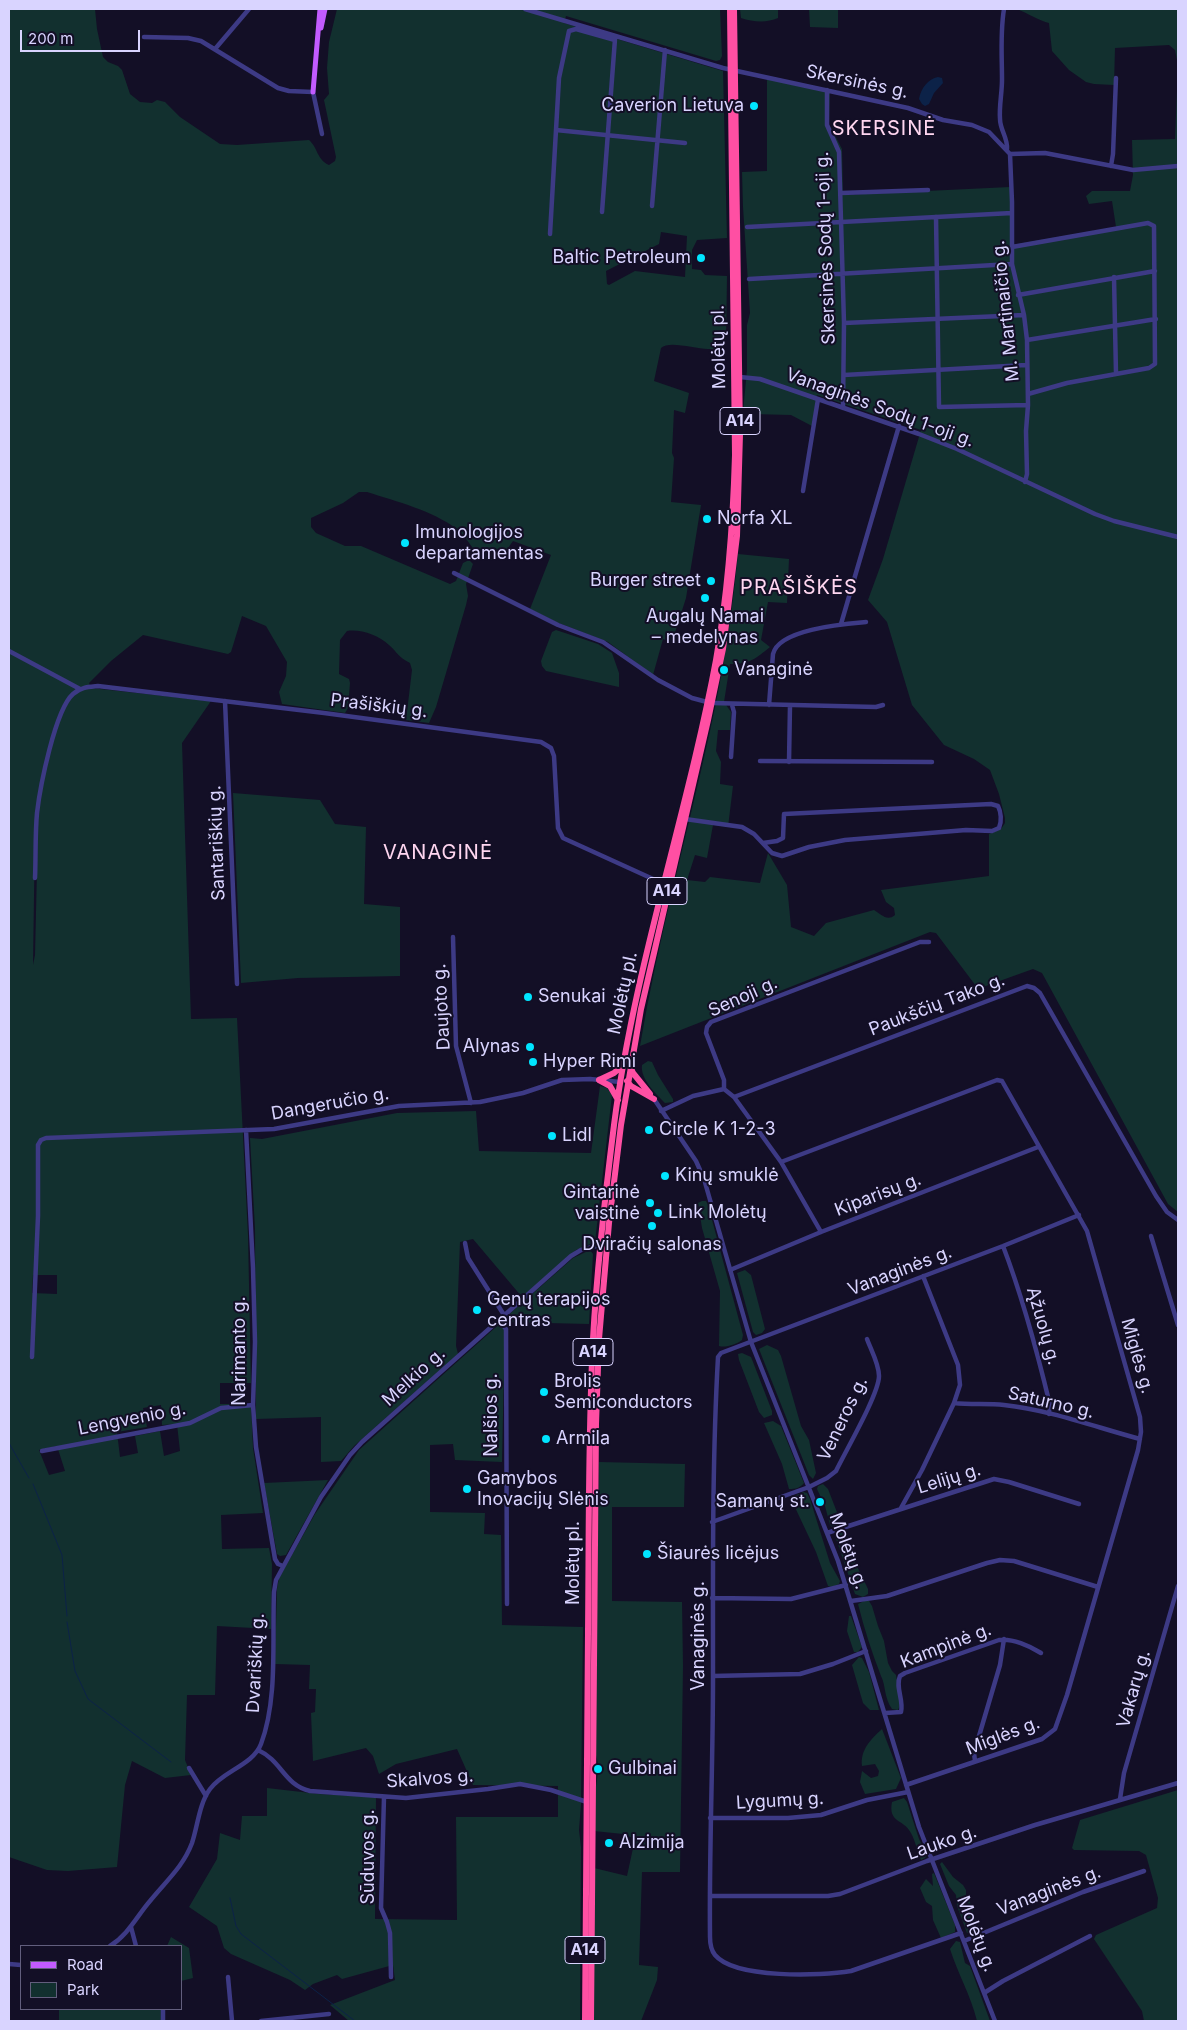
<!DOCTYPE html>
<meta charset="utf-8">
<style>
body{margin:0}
#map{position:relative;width:1187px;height:2030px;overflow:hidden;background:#130f26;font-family:Inter,sans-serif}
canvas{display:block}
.frame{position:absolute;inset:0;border:10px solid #d9d4ff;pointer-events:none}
.legend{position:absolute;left:20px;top:1945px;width:162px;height:65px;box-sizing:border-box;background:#130f26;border:1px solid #625e7d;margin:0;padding:6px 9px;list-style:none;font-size:15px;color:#d9d4ff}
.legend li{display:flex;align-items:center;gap:10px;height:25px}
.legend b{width:25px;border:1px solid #625e7d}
.scale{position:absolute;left:20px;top:30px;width:120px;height:22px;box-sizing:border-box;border:2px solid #d9d4ff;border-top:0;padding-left:6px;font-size:15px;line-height:18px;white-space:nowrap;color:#d9d4ff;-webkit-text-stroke:4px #130f26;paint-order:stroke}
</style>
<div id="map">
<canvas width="1187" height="2030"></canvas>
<div class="frame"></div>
<ul class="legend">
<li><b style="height:6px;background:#c25bff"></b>Road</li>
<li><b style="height:14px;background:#12302f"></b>Park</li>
</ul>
<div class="scale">200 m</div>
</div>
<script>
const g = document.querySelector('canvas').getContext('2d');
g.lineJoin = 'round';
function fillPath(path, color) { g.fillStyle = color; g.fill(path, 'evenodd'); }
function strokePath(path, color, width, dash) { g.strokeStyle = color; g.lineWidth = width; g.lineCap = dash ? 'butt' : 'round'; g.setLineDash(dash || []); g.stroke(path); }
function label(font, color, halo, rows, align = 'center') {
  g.font = font + ' Inter,sans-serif'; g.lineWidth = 4; g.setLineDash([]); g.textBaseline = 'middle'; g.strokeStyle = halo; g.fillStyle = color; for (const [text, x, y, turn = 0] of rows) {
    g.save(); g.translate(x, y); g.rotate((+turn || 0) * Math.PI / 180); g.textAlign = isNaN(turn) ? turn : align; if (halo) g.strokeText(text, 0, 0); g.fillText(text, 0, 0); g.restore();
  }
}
fillPath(new Path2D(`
 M 9,9 L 95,9 L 97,29 L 103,57 L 108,62 L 118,66 L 122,70 L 130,94 L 140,102 L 152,103 L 157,100 L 165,102 L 180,117 L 220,144 L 237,145 L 309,140 C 318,148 317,160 329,165 L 335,161 L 336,157 L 324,100 L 329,94 L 327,68 L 329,42 L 337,9 L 720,9 L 722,56 L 720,60 L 716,61 L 566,16 L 564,23 L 723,71 L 727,238 L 697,240 L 692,250 L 692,269 L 701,270 L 705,275 L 727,276 L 726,345 C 721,347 716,349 710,349 C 697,350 670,340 661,348 L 654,381 L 689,393 L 685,413 L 674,410 L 672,453 L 674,458 L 671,502 L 701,505 L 686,598 L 672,642 L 663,639 L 653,675 L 608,642 L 556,622 L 530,609 L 551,555 L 513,541 C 507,549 502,561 491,560 C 475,559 469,538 457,529 C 431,510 398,502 367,492 L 359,492 L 343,503 L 311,518 L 311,527 L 316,533 L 345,546 L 361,546 L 450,584 L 456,581 L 463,563 L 469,560 L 473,564 L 466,584 L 468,596 L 466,605 L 436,707 L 429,723 L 406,720 L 412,670 L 410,663 C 398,657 398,653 389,645 C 378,635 361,629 347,631 L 340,640 L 339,674 L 349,679 L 350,683 L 348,708 L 345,713 L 282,704 L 279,692 L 286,676 L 287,662 L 266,626 L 242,616 L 231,652 L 228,654 L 143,635 L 111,661 L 89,683 L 91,688 L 211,701 L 182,743 L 191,1019 L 237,1018 L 248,1235 L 251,1383 L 220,1383 L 220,1404 L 251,1404 L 253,1448 L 263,1513 L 221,1515 L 222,1549 L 269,1548 L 272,1564 L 271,1629 L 217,1626 L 215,1695 L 187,1695 L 185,1760 L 191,1775 L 165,1778 L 132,1761 L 125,1785 L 117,1867 L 68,1871 L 47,1870 L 9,1857 ZM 661,232 L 687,236 L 685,277 L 635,271 L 609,285 L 607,284 L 606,271 L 659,244 ZM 35,828 L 38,828 L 35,955 L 33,965 ZM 33,1275 L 57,1275 L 57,1294 L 32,1293 ZM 161,1405 L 162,1425 L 177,1424 L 180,1451 L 164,1456 L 160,1431 L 135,1436 L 138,1453 L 120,1457 L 117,1432 L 147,1427 L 143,1408 ZM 57,1446 L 65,1471 L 49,1475 L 39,1450 Z
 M 740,9 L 778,9 L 778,18 C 767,23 753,22 741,18 Z
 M 809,9 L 838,9 L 838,28 L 810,27 Z
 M 1017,9 L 1178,9 L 1178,1212 L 1168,1204 L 1042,973 L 1033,969 L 980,988 L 976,986 L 936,933 L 930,932 L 640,1046 C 658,939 687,836 710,731 C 723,673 732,614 738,554 L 789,559 L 787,603 L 768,602 L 761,640 L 770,647 C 755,659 750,664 730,664 L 724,702 L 731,712 L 730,730 L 718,730 L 716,751 L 721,762 L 720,784 L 733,786 L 728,827 L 713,825 L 707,858 L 695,855 L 687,880 L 705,882 L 710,877 L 760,883 L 768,853 L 787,885 L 791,927 L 814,936 L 826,923 L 874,910 C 881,914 887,922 895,915 L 894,908 L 886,902 L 881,890 L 989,876 L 989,834 L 1001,829 L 1005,823 L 1005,818 L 999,794 L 990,770 L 974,759 L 944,745 L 912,705 L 887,622 L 868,600 L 883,559 L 921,430 L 817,395 L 812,426 L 791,415 L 751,414 L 743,412 L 747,370 L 747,325 L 750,313 L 743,207 L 742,172 L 767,171 L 767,78 L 830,92 L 829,124 L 842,149 L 843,195 L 1010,187 L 1011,245 L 1116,227 L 1112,201 L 1089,204 L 1086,196 L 1092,191 L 1130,191 L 1133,175 L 1132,140 L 1175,139 L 1178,65 L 1175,50 L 1169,45 L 1115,48 L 1114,85 L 1094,84 L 1086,82 L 1069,70 L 1052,51 L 1049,23 C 1040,21 1027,13 1017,9 Z
 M 556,630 L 598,644 L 612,653 L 619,673 L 619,687 L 546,671 L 542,666 L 541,661 L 552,632 Z
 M 233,793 L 320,800 L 335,824 L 366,827 L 364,904 L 400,907 L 400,976 L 298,978 L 241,983 Z
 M 648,1061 L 652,1062 L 658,1075 L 673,1099 L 673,1102 L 665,1103 C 656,1094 640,1079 642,1065 Z
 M 600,1086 L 607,1088 L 612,1095 L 595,1242 L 576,1250 L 522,1297 L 473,1239 L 460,1242 L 456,1346 L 458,1354 L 354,1446 L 341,1461 L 321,1462 L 321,1417 L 256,1419 L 255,1229 L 250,1138 L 262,1139 L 397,1113 L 476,1111 L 479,1151 L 591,1153 Z
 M 702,1201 L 706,1201 L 708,1205 L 743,1335 L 742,1340 C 737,1344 726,1348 719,1346 L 720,1291 L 702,1228 L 698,1203 Z
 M 590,1250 L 593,1254 L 589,1324 L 505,1322 L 502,1462 L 455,1460 L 453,1444 L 430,1445 L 430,1512 L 485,1513 L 484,1534 L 501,1535 L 502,1625 L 583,1627 L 581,1804 L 579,1830 L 581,1847 L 580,2021 L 349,2021 L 330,2005 L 395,1980 L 393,1965 L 342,1979 L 337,1975 L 313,1984 L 305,1990 L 290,1980 L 231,1954 L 224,1948 L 217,1926 L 189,1907 L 217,1859 L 220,1833 L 240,1840 L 242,1816 L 267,1816 L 267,1788 L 319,1794 L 376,1797 L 375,1919 L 457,1920 L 456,1817 L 558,1817 L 558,1786 L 473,1785 L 457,1749 L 396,1764 L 379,1774 L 373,1756 L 366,1748 L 313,1761 L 311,1713 L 315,1712 L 316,1689 L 309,1689 L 310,1665 L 275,1664 L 277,1589 L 279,1578 L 315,1514 L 359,1450 L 496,1327 L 504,1322 L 505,1318 L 573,1258 Z
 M 745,1270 L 751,1275 L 765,1329 L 762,1333 L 756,1335 L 753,1332 L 737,1273 Z
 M 767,1345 L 778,1350 L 781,1356 L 801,1426 L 809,1440 L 816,1473 L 813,1479 L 809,1475 L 759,1349 Z
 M 742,1353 L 751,1357 L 753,1362 L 772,1411 L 772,1415 L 764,1418 L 759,1412 L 739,1360 L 738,1354 Z
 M 773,1421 L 781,1426 L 804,1483 C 800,1488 796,1489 789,1489 L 782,1464 L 764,1423 Z
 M 599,1462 L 685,1464 L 684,1507 L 612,1507 L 612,1601 L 682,1602 L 683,1666 L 680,1872 L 642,1872 L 639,1965 L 658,1967 L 657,1980 L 641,2021 L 594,2021 L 594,1868 L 627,1876 L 635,1839 L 623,1834 L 594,1831 C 595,1816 594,1801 596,1787 C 598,1772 600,1767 595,1752 Z
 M 328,1480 L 286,1555 L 280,1556 L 277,1554 L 264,1483 Z
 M 823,1484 L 828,1489 L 840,1520 L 841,1524 L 833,1528 L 830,1525 L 825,1506 L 817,1489 L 818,1486 Z
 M 803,1492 L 807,1493 L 810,1499 L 830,1563 L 840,1581 L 839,1584 L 832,1587 L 828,1586 L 816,1552 L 792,1501 L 794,1496 Z
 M 843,1530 L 847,1533 L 849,1548 L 854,1553 L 854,1560 L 868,1589 L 868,1594 L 863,1597 L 855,1594 L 835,1536 L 839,1531 Z
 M 864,1601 L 869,1601 L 872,1606 L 878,1626 L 884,1641 L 888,1663 L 892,1671 L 896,1675 L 901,1703 L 898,1710 L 892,1709 C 884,1698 886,1686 881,1676 C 872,1653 864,1628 858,1604 Z
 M 849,1616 L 851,1616 L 862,1647 L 858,1652 L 854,1652 L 847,1631 Z
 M 859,1657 L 862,1658 L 869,1672 L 879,1710 L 870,1710 L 863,1703 L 852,1665 Z
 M 882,1729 L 901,1778 L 896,1789 L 865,1794 L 860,1782 L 862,1771 L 871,1778 L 878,1776 L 879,1771 L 875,1764 L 862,1766 C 860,1750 871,1739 882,1729 Z
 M 1178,1790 L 1178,2021 L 1144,2021 L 1142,2011 L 1094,1939 L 1096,1935 L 1157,1908 L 1158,1898 L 1146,1855 L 1139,1851 L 1074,1850 L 1072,1848 L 1080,1820 Z
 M 904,1798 L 907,1802 L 919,1839 L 927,1855 L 925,1858 L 921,1860 C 917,1851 915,1838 909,1830 C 903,1820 888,1822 892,1802 Z
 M 942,1862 L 953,1877 L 963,1885 L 966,1890 L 966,1895 L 969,1899 L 979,1929 L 974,1933 L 967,1933 L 957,1906 L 956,1895 L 949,1886 L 940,1864 Z
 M 934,1873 L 955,1925 L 955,1932 L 941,1938 L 933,1920 L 932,1906 L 926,1902 L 920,1888 L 926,1879 L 933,1886 L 932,1874 Z
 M 171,1937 L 189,1948 L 193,1978 L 181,1981 L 181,1946 L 167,1946 Z
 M 956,1941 L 960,1942 L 965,1963 L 970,1966 L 990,2021 L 977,2021 C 971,1996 958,1974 950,1949 Z
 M 59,2009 L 161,2009 L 161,2021 L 59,2021 Z`), '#12302f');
fillPath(new Path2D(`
 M 938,77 L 942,78 L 943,83 L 934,93 L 929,104 L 925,106 L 922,104 L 919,99 C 921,88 928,79 938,77 Z`), '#0c2248');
strokePath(new Path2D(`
 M 9,1443 L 29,1478
 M 33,1484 L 62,1555 L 67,1616
 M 67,1622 L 75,1671 L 88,1699 L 171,1762
 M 230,1898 L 236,1926 L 241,1934 L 355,2021`), '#0c2248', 1);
strokePath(new Path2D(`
 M 525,9 L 723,68 L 908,108 L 943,120 L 972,125 L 989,132 L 1010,154
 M 1004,9 C 1000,33 1002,56 1002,80 C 1002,93 999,106 1000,119 C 1000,130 1008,138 1007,149
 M 144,37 L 188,38 L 201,41 L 278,88 L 289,91 L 313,92 L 322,134
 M 215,49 L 249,9
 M 827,90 L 827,125 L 839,152 L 844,323 L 843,408
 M 556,130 L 685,143
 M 1010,154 L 1012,202 L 1012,264 L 1024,315 L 1027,340 L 1028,405 L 1026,431 L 1027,474 L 1025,482
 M 1010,154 L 1045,153 L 1133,170 L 1178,166
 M 1111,166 L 1113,154 L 1116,78
 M 841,193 L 928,190
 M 652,206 L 665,50
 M 602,212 L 615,39
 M 936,217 L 939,407 L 1028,405
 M 747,227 L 1012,213
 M 550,234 L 559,78 L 569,31 L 576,29 L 615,40
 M 1012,247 L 1148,223 L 1154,226 L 1155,364 L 1149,368 L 1116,374
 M 749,279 L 1012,264
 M 1018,295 L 1155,271
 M 844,323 L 1024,315
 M 1027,340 L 1156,319
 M 844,375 L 1026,365
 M 740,377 L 760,379 L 919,434 L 957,449 L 1095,514 L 1114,521 L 1178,537
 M 1028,394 L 1067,383 L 1116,374 L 1114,277
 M 803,491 L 818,399
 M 454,573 L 558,625 L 603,642 L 658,680 L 692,698 L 707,702
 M 841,624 L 899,426
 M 9,651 L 80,689
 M 225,701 L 237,984
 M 712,703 L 876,707 L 883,705
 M 769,705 L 773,654 C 779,629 844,624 866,622
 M 731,757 L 734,712 L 732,705
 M 760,761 L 932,762
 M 789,762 L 790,705
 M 685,819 L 742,827 L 754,834 L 772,853 L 782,856 L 809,847 L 845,840 L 966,830 L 992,831 L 999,828 C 1002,821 1001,812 998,806 L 991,804 L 784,814 L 783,838 L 777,841 L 763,843
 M 35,878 C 36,857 35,834 37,813 C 40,787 55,710 73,694 C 81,687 88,687 98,686 L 324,713 L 541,742 L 551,748 L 554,756 L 558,828 L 563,838 L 664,884
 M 453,937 L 456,1046 L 471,1103
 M 724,1089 L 724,1080 L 706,1033 L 707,1027 L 711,1022 L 920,942 L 929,942
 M 724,1089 L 734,1097 L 781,1162 L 821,1232
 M 734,1097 L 1027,986 L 1034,988 L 1040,993 L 1156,1196 L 1167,1212 L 1178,1220
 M 654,1099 L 696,1161 L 704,1179 L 751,1342 L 838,1561 L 919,1827 L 995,2021
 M 661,1111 L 693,1096 L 724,1089
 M 246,1130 L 253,1268 L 255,1342 L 253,1405 L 256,1447 L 275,1559 L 278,1564 L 283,1566
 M 781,1162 L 997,1080 L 1002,1081 L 1087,1231 L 1140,1417 L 1141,1432 L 1138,1450 L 1067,1695 L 1055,1729 L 1042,1739 L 906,1785
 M 1151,1236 L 1178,1325
 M 465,1243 L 468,1258 L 504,1315
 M 1003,1246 C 1023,1298 1037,1351 1050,1405 L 1049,1414
 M 730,1270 L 821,1232 L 1038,1147
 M 499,1320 L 506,1329 L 507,1604
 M 32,1357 L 38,1216 L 38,1145 L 41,1140 L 46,1138 L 274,1129 L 399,1106 L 480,1102 L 523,1093 L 562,1080 L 590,1079 L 620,1082
 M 954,1403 C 971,1405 988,1403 1004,1405 C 1050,1410 1095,1427 1140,1439
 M 42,1451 L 190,1423 L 221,1408 L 253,1405
 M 901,1508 L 922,1470 L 954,1403 L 960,1385 L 958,1365 L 923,1276
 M 712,1522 L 809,1487 L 827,1478 L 836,1471 C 845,1452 879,1394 879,1376 C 879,1364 871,1350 867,1339
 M 827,1533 L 994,1479 L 1009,1482 L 1079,1504
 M 712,1598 L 791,1599 L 846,1585
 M 851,1601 L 887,1596 L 987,1563 L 1000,1560 L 1014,1561 L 1098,1587
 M 713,1676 L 800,1674 L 833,1664 L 866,1651
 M 885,1713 L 901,1712 C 904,1700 895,1687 900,1676 L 905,1673 L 999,1640 C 1012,1638 1030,1646 1041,1653
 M 258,1750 C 282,1761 284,1785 310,1791 L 406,1798 L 488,1789 L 520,1784 L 551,1790 L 587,1802
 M 975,1761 L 974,1753 L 1000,1665 L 1004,1639
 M 189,1768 L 206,1796
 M 384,1797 L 381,1908 L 387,1922 L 390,1933 L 391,1977
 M 1120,1799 L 1124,1773 L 1178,1586
 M 710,1818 L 788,1818 L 821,1815 L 867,1800 L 908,1792
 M 711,1896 L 828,1896 L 840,1894 L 927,1861 L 1035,1825 L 1178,1783
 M 131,1927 L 136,1946
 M 961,1933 L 851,1971 C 821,1976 735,1979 715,1955 C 711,1950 710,1943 710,1937 C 709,1851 713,1765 713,1679 C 713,1572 712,1465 718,1357 L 721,1353 L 1003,1246 L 1079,1215
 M 964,1941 L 1083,1892 L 1144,1871
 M 110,1946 C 128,1935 137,1916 150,1901 C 166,1881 183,1867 192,1843 C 198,1825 199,1804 210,1789 C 223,1771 253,1765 261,1744 C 278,1699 272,1640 274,1592 L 276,1580 L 321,1497 L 350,1455 L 362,1442 L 571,1256 L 581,1250 L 600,1245
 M 9,1964 L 21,1965
 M 228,1977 L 232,2021
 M 984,1993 L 1003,1981 L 1090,1936
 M 163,2009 L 163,2021
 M 261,2021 L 329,2014`), '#3d3a85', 4.5);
strokePath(new Path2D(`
 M 321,28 L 325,9
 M 313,92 L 320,9`), '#c25bff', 5);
strokePath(new Path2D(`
 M 631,1068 L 633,1073 L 650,1094
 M 599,1080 L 610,1086 L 618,1100
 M 599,1080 L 614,1073 L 623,1065
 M 627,1081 L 631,1086 L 654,1099
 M 585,2021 C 586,1892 587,1762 588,1632 C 589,1534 588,1436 593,1339 C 597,1267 605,1196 614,1125 C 634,967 687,816 716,660 C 728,592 733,524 735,455 L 730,9
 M 591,2021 L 596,1424 L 599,1339 L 609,1223 L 621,1125 L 641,1009 L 708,720 L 723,649 L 737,536 L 740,434 L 734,9`), '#ff4fa3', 6);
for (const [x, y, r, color] of [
 [754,106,5,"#00e5ff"],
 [701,258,5,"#00e5ff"],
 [707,519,5,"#00e5ff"],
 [405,543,5,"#00e5ff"],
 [711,581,5,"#00e5ff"],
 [705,598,5,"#00e5ff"],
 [724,670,5,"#00e5ff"],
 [528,997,5,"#00e5ff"],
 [530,1047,5,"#00e5ff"],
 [533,1062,5,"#00e5ff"],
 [649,1130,5,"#00e5ff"],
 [552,1136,5,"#00e5ff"],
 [665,1176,5,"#00e5ff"],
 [650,1203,5,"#00e5ff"],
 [658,1213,5,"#00e5ff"],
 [652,1226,5,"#00e5ff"],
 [477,1310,5,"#00e5ff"],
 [544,1392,5,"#00e5ff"],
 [546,1439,5,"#00e5ff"],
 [467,1489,5,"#00e5ff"],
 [820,1502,5,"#00e5ff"],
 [647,1554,5,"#00e5ff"],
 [598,1769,5,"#00e5ff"],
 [609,1843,5,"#00e5ff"]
]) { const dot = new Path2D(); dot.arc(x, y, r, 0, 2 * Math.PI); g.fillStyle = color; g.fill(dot); strokePath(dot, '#130f26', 2); }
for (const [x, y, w] of [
 [740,421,40],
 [667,891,40],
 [593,1352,40],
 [585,1950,40]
]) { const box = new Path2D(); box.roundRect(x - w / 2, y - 13.5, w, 27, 4); g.fillStyle = '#130f26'; g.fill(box); strokePath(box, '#d9d4ff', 1); }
label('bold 16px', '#d9d4ff', null, [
 ["A14",740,421],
 ["A14",667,891],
 ["A14",593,1352],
 ["A14",585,1950]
]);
label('18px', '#d9d4ff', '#130f26', [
 ["Skersinės g.",857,82,12],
 ["Skersinės Sodų 1-oji g.",826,248,-92],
 ["M. Martinaičio g.",1006,311,-96],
 ["Molėtų pl.",719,347,-91],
 ["Vanaginės Sodų 1-oji g.",880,408,20],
 ["Prašiškių g.",379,706,7],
 ["Santariškių g.",217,843,-92],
 ["Molėtų pl.",623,993,-78],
 ["Senoji g.",743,997,-24],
 ["Paukščių Tako g.",937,1005,-21],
 ["Daujoto g.",442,1007,-93],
 ["Dangeručio g.",330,1104,-10],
 ["Kiparisų g.",878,1195,-21],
 ["Vanaginės g.",900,1271,-21],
 ["Ąžuolų g.",1043,1326,74],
 ["Narimanto g.",240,1351,-90],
 ["Miglės g.",1137,1356,74],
 ["Melkio g.",414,1377,-42],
 ["Saturno g.",1051,1403,13],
 ["Nalšios g.",492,1415,-90],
 ["Lengvenio g.",132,1419,-11],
 ["Veneros g.",843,1419,-64],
 ["Lelijų g.",949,1479,-17],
 ["Molėtų g.",848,1551,70],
 ["Molėtų pl.",574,1563,-90],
 ["Vanaginės g.",699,1636,-90],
 ["Kampinė g.",946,1646,-21],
 ["Dvariškių g.",256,1663,-87],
 ["Vakarų g.",1134,1689,-74],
 ["Miglės g.",1003,1736,-21],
 ["Skalvos g.",430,1779,-4],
 ["Lygumų g.",780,1801,-3],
 ["Lauko g.",942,1843,-19],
 ["Sūduvos g.",369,1857,-90],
 ["Vanaginės g.",1049,1891,-21],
 ["Molėtų g.",976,1934,69]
]);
label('18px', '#d9d4ff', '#130f26', [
 ["Caverion Lietuva",744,106,"right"],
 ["Baltic Petroleum",691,258,"right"],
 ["Norfa XL",717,519],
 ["Imunologijos",415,533],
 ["departamentas",415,554],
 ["Burger street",701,581,"right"],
 ["Augalų Namai",705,617,"center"],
 ["– medelynas",705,638,"center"],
 ["Vanaginė",734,670],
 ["Senukai",538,997],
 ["Alynas",520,1047,"right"],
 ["Hyper Rimi",543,1062],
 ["Circle K 1-2-3",659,1130],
 ["Lidl",562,1136],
 ["Kinų smuklė",675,1176],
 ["Gintarinė",640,1193,"right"],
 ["vaistinė",640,1214,"right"],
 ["Link Molėtų",668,1213],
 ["Dviračių salonas",652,1245,"center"],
 ["Genų terapijos",487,1300],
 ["centras",487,1321],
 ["Brolis",554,1382],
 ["Semiconductors",554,1403],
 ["Armila",556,1439],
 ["Gamybos",477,1479],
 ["Inovacijų Slėnis",477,1500],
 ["Samanų st.",810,1502,"right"],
 ["Šiaurės licėjus",657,1554],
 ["Gulbinai",608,1769],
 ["Alzimija",619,1843]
], 'left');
g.letterSpacing = '1px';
label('20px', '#ffd6f0', '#130f26', [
 ["SKERSINĖ",884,129],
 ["PRAŠIŠKĖS",799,588],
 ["VANAGINĖ",438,853]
]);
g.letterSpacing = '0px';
</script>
